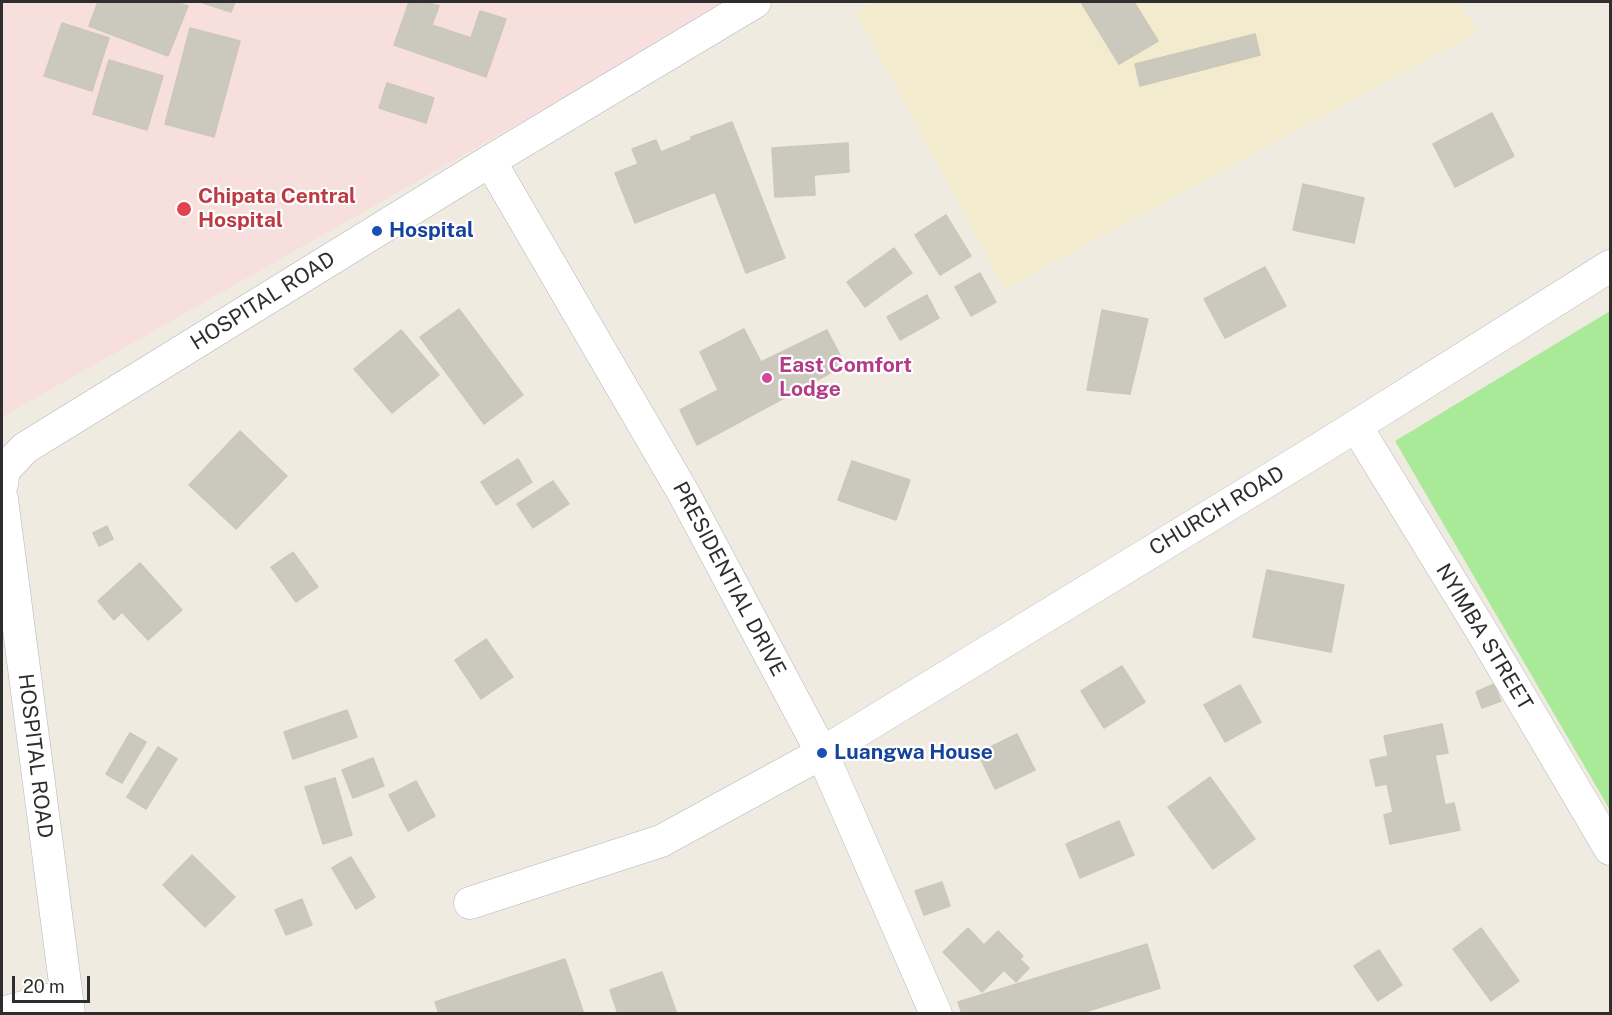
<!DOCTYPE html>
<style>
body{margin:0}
#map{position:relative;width:1612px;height:1015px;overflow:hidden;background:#f0ebe0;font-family:"Public Sans",sans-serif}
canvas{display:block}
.frame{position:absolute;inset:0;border:3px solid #2e2e2e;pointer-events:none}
.scale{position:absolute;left:12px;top:976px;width:78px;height:27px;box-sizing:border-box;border:3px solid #2e2e2e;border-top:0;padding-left:8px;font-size:18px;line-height:21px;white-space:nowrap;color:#2e2e2e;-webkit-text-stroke:4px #fff;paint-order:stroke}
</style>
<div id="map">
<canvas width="1612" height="1015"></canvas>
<div class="frame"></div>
<div class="scale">20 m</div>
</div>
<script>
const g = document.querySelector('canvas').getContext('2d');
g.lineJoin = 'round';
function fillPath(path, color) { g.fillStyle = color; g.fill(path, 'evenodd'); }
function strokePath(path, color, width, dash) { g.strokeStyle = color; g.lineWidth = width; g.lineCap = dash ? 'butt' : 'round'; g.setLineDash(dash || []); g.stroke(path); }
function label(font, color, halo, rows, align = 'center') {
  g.font = font + ' "Public Sans",sans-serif'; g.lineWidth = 4.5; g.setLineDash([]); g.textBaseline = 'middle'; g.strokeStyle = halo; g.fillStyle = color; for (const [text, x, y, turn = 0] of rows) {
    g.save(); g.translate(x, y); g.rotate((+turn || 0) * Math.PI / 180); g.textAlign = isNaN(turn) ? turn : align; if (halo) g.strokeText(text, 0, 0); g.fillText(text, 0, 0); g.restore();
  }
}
fillPath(new Path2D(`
 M 874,2 L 1459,2 L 1478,32 L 1005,289 L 855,12 Z`), '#f2ebce');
fillPath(new Path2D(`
 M 2,2 L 733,2 L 2,417 Z`), '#f6dfdd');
fillPath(new Path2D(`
 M 1610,311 L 1610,810 L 1395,441 Z`), '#a9ea99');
const building = new Path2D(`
 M 98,2 L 176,2 L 188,6 L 168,56 L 89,26 Z
 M 200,2 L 235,2 L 231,12 Z
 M 409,2 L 425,2 L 439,6 L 432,25 L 471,38 L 480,11 L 506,19 L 486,77 L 394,45 Z
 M 1081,2 L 1134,2 L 1158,41 L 1119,64 Z
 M 62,23 L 109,38 L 92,91 L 44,76 Z
 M 190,28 L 240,41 L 214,137 L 165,124 Z
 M 1255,34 L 1260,55 L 1140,86 L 1135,64 Z
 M 109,60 L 163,76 L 147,130 L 93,114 Z
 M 387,83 L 434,98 L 426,123 L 379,108 Z
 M 1492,113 L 1514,156 L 1455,187 L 1433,144 Z
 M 732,122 L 785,258 L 746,273 L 715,192 L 635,223 L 615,173 L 638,164 L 632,149 L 656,140 L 661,152 L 691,140 L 691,137 Z
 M 848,143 L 849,172 L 814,175 L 815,195 L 775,197 L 772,148 Z
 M 1303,184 L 1364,198 L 1354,243 L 1293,230 Z
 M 946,215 L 971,256 L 940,275 L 915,235 Z
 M 894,248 L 912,273 L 865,307 L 847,282 Z
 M 1265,267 L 1286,306 L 1225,338 L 1204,299 Z
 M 980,273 L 996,302 L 971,316 L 955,287 Z
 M 927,295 L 939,318 L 900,340 L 887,317 Z
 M 459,309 L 523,395 L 484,424 L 420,337 Z
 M 1102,310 L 1148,319 L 1130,394 L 1087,390 Z
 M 744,329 L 761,362 L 827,330 L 845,365 L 697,445 L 680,410 L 718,390 L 700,352 Z
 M 401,330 L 439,375 L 392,413 L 354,369 Z
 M 240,431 L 287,476 L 236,529 L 189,485 Z
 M 518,459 L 532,482 L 496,505 L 481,482 Z
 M 852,461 L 910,480 L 896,520 L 838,500 Z
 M 553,481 L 569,504 L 533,528 L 517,504 Z
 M 107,526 L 113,539 L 99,546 L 93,533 Z
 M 293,552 L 318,587 L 296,602 L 271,567 Z
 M 140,563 L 182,610 L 148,640 L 122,612 L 114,620 L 98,601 Z
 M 1267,570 L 1344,585 L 1331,652 L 1253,637 Z
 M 486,639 L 513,677 L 481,699 L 455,660 Z
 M 1122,666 L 1145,702 L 1104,728 L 1081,691 Z
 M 1494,684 L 1501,701 L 1482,708 L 1476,692 Z
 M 1240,685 L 1261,722 L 1225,742 L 1204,705 Z
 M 347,710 L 357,737 L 293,759 L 284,732 Z
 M 1442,724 L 1448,753 L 1435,755 L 1445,805 L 1454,803 L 1460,830 L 1390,844 L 1384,815 L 1393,812 L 1387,784 L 1376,786 L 1370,760 L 1388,756 L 1384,736 Z
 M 130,733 L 146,742 L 122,783 L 106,774 Z
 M 1017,734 L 1035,770 L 995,789 L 978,753 Z
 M 158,747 L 177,759 L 146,809 L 127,797 Z
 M 373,758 L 384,786 L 353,798 L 342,770 Z
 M 1210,777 L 1255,839 L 1213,869 L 1168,807 Z
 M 335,778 L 352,835 L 323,844 L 305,787 Z
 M 416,781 L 435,816 L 408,831 L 389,795 Z
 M 1119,821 L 1134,855 L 1080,878 L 1066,844 Z
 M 192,855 L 235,897 L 205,927 L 163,885 Z
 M 351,857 L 375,897 L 356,909 L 332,868 Z
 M 942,882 L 950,906 L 924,915 L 915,891 Z
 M 302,899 L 312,925 L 286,935 L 275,910 Z
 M 968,928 L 984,945 L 998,931 L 1023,956 L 1020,959 L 1029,968 L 1016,982 L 1004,970 L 982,992 L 943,952 Z
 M 1481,928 L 1519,981 L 1491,1001 L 1453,949 Z
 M 1147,944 L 1160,988 L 1079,1014 L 962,1014 L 958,1002 Z
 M 1379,950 L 1402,985 L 1378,1001 L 1354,966 Z
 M 565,959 L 584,1014 L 439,1014 L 435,1002 Z
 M 662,972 L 677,1014 L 618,1014 L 610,990 Z`);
fillPath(building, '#cbc9be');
strokePath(building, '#ccc8b8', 1.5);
const minor = new Path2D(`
 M 490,161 L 684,494 L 822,753 L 936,1014
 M 1356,426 L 1481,630 L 1610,849
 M 2,484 L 4,470 L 25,448 L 490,161 L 755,2
 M 2,499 L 69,1014
 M 470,903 L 661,841 L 822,753 L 1321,448 L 1610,266
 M 2,1013 L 66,995`);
strokePath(minor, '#b3b4c2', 33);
strokePath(minor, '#fff', 32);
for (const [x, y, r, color] of [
 [184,209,8,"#e0444e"],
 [377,231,6,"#1a4fb4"],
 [767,378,6,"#d1479c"],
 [822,753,6,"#1a4fb4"]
]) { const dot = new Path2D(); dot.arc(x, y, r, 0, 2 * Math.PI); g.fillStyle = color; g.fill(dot); strokePath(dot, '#fff', 2); }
label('bold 21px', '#be3a42', '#fff', [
 ["Chipata Central",198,197],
 ["Hospital",198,221]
], 'left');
label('bold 21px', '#164399', '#fff', [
 ["Hospital",389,231],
 ["Luangwa House",834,753]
], 'left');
label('21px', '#2e2e2e', '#fff', [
 ["HOSPITAL ROAD",263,301,-32],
 ["CHURCH ROAD",1217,511,-31],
 ["PRESIDENTIAL DRIVE",729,579,62],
 ["NYIMBA STREET",1484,637,59],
 ["HOSPITAL ROAD",35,756,83]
]);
label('bold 21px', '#b23c85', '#fff', [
 ["East Comfort",779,366],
 ["Lodge",779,390]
], 'left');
</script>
